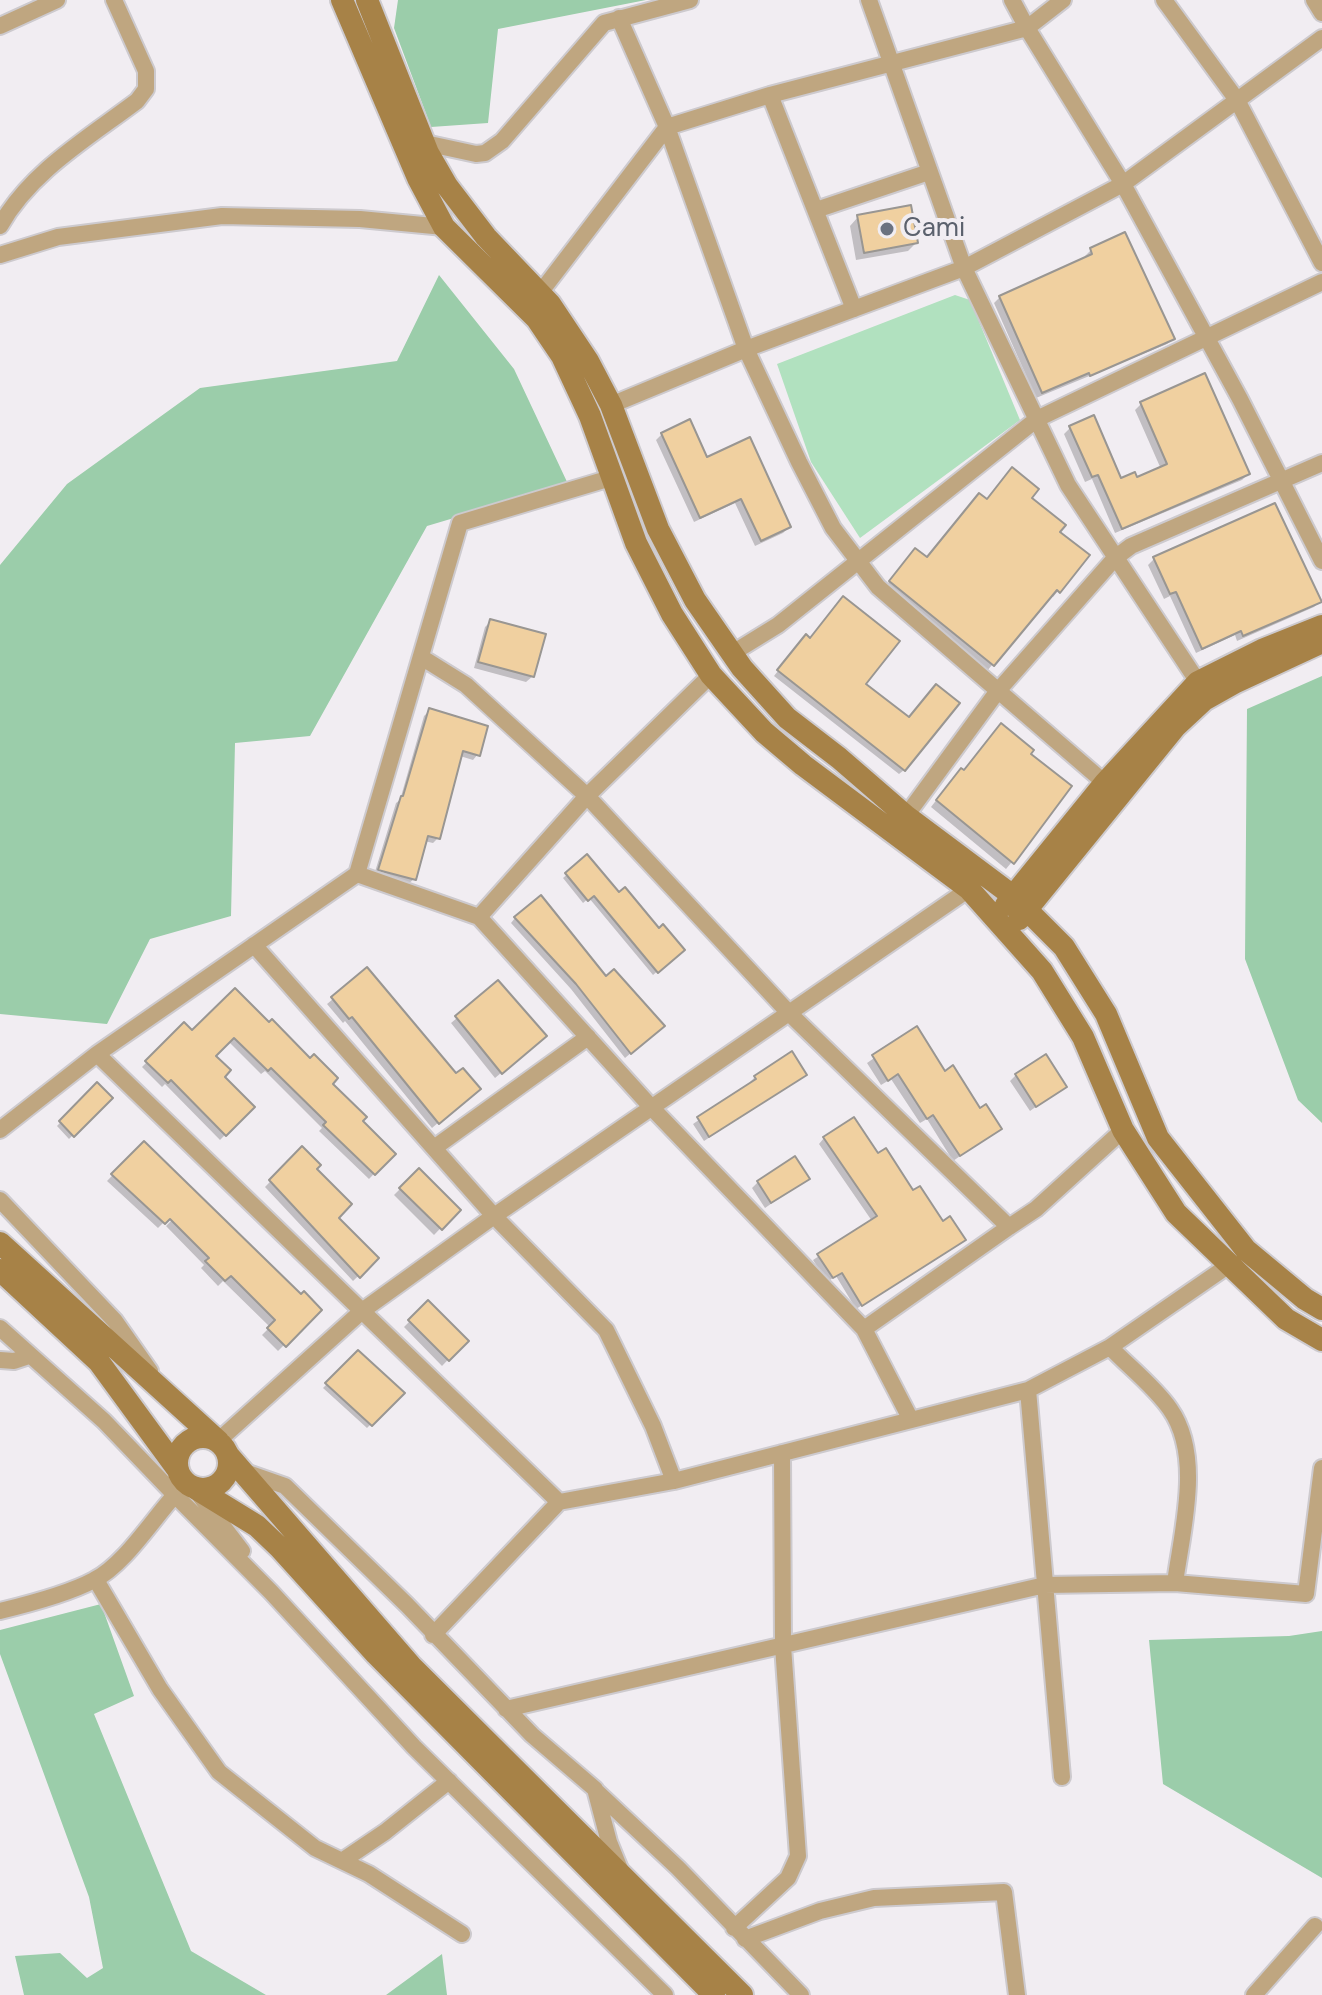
<!DOCTYPE html>
<style>
body{margin:0}
canvas{display:block;background:#f1edf2}
</style>
<canvas width="1322" height="1995"></canvas>
<script>
const g = document.querySelector('canvas').getContext('2d');
g.lineJoin = 'round';
function fillPath(path, color) { g.fillStyle = color; g.fill(path, 'evenodd'); }
function strokePath(path, color, width, dash) { g.strokeStyle = color; g.lineWidth = width; g.lineCap = dash ? 'butt' : 'round'; g.setLineDash(dash || []); g.stroke(path); }
function label(font, color, halo, rows, align = 'center') {
  g.font = font + ' "DM Sans",sans-serif'; g.lineWidth = 8; g.setLineDash([]); g.textBaseline = 'middle'; g.strokeStyle = halo; g.fillStyle = color; for (const [text, x, y, turn = 0] of rows) {
    g.save(); g.translate(x, y); g.rotate((+turn || 0) * Math.PI / 180); g.textAlign = isNaN(turn) ? turn : align; if (halo) g.strokeText(text, 0, 0); g.fillText(text, 0, 0); g.restore();
  }
}
fillPath(new Path2D(`
 M 955,295 L 970,300 L 1020,420 L 860,538 L 811,462 L 777,364 Z`), '#b1e1bf');
fillPath(new Path2D(`
 M 398,0 L 646,0 L 498,29 L 488,123 L 431,127 L 394,28 Z
 M 439,275 L 514,369 L 568,484 L 427,526 L 310,736 L 235,743 L 231,916 L 150,939 L 107,1024 L 0,1014 L 0,565 L 67,484 L 200,388 L 397,361 Z
 M 1322,676 L 1322,1123 L 1298,1100 L 1245,959 L 1247,709 Z
 M 101,1604 L 134,1696 L 94,1714 L 191,1951 L 266,1995 L 24,1995 L 15,1956 L 60,1953 L 87,1978 L 103,1968 L 89,1897 L 0,1654 L 0,1630 Z
 M 1322,1631 L 1322,1878 L 1163,1784 L 1149,1640 L 1289,1636 Z
 M 442,1954 L 447,1995 L 386,1995 Z`), '#9bcdaa');
fillPath(new Path2D(`
 M 858,217 L 916,243 L 908,251 L 856,260 L 850,226 Z
 M 1091,250 L 1173,338 L 1167,344 L 1036,398 L 994,303 L 1000,297 L 1086,259 L 1085,256 Z
 M 1141,404 L 1248,474 L 1242,480 L 1115,533 L 1092,479 L 1085,482 L 1064,434 L 1070,428 L 1120,481 L 1136,480 L 1161,469 L 1135,410 Z
 M 662,434 L 706,460 L 789,527 L 783,533 L 755,546 L 735,503 L 694,522 L 656,440 Z
 M 1030,498 L 1058,532 L 1087,556 L 1058,591 L 1053,597 L 1050,595 L 987,671 L 884,588 L 910,556 L 927,559 L 987,501 Z
 M 1274,506 L 1319,602 L 1314,607 L 1237,641 L 1235,635 L 1196,653 L 1170,596 L 1164,599 L 1148,565 L 1154,559 Z
 M 491,621 L 533,676 L 526,682 L 474,668 L 485,627 Z
 M 801,642 L 864,684 L 908,720 L 904,770 L 899,774 L 774,676 Z
 M 429,711 L 478,754 L 473,760 L 460,756 L 438,838 L 433,843 L 424,841 L 414,879 L 408,884 L 374,875 L 396,803 L 400,800 L 424,716 Z
 M 1028,754 L 1038,830 L 1006,869 L 931,807 L 955,776 Z
 M 587,857 L 619,895 L 682,950 L 653,975 L 589,898 L 583,903 L 563,878 Z
 M 515,918 L 657,1031 L 625,1058 L 571,989 L 511,923 Z
 M 235,991 L 330,1084 L 360,1121 L 393,1154 L 369,1179 L 319,1131 L 322,1128 L 265,1071 L 261,1074 L 228,1041 L 213,1056 L 222,1077 L 252,1107 L 220,1140 L 165,1084 L 162,1087 L 142,1067 L 184,1025 L 192,1033 Z
 M 333,999 L 472,1094 L 432,1128 L 345,1021 L 343,1023 L 327,1004 Z
 M 457,1018 L 538,1042 L 495,1078 L 451,1023 Z
 M 916,1029 L 944,1073 L 999,1129 L 953,1161 L 927,1119 L 920,1123 L 891,1079 L 881,1085 L 867,1063 Z
 M 804,1075 L 704,1141 L 693,1124 L 752,1084 L 750,1082 L 755,1077 Z
 M 1016,1075 L 1065,1086 L 1030,1111 L 1010,1081 Z
 M 97,1085 L 110,1098 L 69,1139 L 57,1126 Z
 M 824,1138 L 877,1156 L 942,1224 L 958,1245 L 856,1309 L 836,1276 L 827,1282 L 813,1260 L 872,1221 L 819,1144 Z
 M 144,1143 L 301,1297 L 319,1310 L 278,1351 L 262,1335 L 270,1327 L 223,1281 L 218,1286 L 201,1268 L 204,1265 L 166,1226 L 179,1213 L 176,1210 L 158,1228 L 107,1181 Z
 M 302,1149 L 336,1218 L 377,1258 L 353,1281 L 265,1187 Z
 M 419,1170 L 458,1210 L 434,1235 L 394,1195 Z
 M 807,1179 L 765,1208 L 752,1188 L 758,1182 Z
 M 428,1303 L 466,1341 L 442,1366 L 404,1327 Z
 M 358,1353 L 402,1393 L 367,1428 L 323,1388 Z`), '#0003');
const building = new Path2D(`
 M 911,205 L 918,243 L 864,253 L 857,215 Z
 M 1125,232 L 1175,339 L 1090,376 L 1089,373 L 1042,393 L 999,296 L 1092,254 L 1090,248 Z
 M 1205,373 L 1250,474 L 1122,529 L 1098,475 L 1092,477 L 1069,426 L 1094,415 L 1121,478 L 1135,472 L 1137,477 L 1167,464 L 1140,402 Z
 M 690,419 L 707,457 L 750,437 L 791,527 L 761,541 L 741,499 L 700,518 L 661,433 Z
 M 1012,467 L 1039,489 L 1032,498 L 1066,525 L 1060,532 L 1090,555 L 1060,593 L 1057,590 L 994,666 L 889,581 L 915,548 L 927,557 L 979,493 L 987,499 Z
 M 1275,503 L 1322,602 L 1243,636 L 1241,631 L 1202,649 L 1176,592 L 1170,594 L 1153,557 Z
 M 843,596 L 900,641 L 866,684 L 909,717 L 936,684 L 960,703 L 905,771 L 777,670 L 806,634 L 810,638 Z
 M 490,619 L 546,634 L 534,677 L 478,662 Z
 M 429,708 L 488,726 L 480,756 L 463,751 L 440,839 L 428,836 L 416,880 L 378,870 L 401,796 L 403,796 Z
 M 1001,723 L 1034,750 L 1031,754 L 1072,786 L 1014,864 L 936,800 L 961,768 L 964,770 Z
 M 587,854 L 619,892 L 625,887 L 659,928 L 663,924 L 685,950 L 658,973 L 594,896 L 588,901 L 565,873 Z
 M 541,895 L 606,976 L 614,969 L 665,1026 L 631,1054 L 576,984 L 514,917 Z
 M 367,967 L 456,1073 L 463,1068 L 481,1089 L 439,1124 L 352,1017 L 349,1019 L 331,997 Z
 M 498,980 L 547,1036 L 502,1074 L 455,1016 Z
 M 235,988 L 269,1022 L 272,1019 L 310,1058 L 314,1054 L 338,1078 L 333,1084 L 367,1117 L 363,1121 L 396,1154 L 375,1175 L 323,1125 L 326,1122 L 271,1068 L 268,1071 L 234,1038 L 216,1056 L 231,1070 L 225,1077 L 255,1107 L 226,1136 L 171,1080 L 168,1083 L 145,1061 L 184,1022 L 192,1030 Z
 M 917,1026 L 945,1071 L 953,1065 L 980,1108 L 986,1104 L 1002,1129 L 960,1156 L 933,1115 L 927,1119 L 898,1074 L 888,1081 L 872,1055 Z
 M 792,1051 L 807,1075 L 709,1137 L 697,1117 L 756,1079 L 754,1076 Z
 M 1046,1054 L 1067,1087 L 1036,1107 L 1015,1074 Z
 M 97,1082 L 113,1098 L 74,1137 L 59,1121 Z
 M 854,1117 L 878,1153 L 886,1148 L 913,1190 L 920,1186 L 943,1221 L 950,1216 L 966,1240 L 862,1306 L 842,1273 L 833,1278 L 817,1254 L 877,1216 L 823,1137 Z
 M 144,1141 L 301,1294 L 304,1291 L 322,1310 L 286,1347 L 267,1328 L 275,1320 L 231,1276 L 225,1281 L 205,1261 L 209,1258 L 170,1219 L 165,1224 L 111,1174 Z
 M 302,1146 L 321,1165 L 317,1169 L 352,1204 L 339,1218 L 379,1258 L 360,1278 L 269,1180 Z
 M 795,1156 L 810,1179 L 771,1203 L 757,1181 Z
 M 419,1168 L 461,1210 L 442,1230 L 399,1188 Z
 M 428,1300 L 469,1341 L 449,1361 L 408,1320 Z
 M 358,1350 L 405,1393 L 372,1426 L 325,1383 Z`);
fillPath(building, '#f0d0a0');
strokePath(building, '#999692', 2);
const street = new Path2D(`
 M 869,0 L 964,268 L 1068,485 L 1198,682
 M 1012,0 L 1027,28 L 1063,0
 M 1164,0 L 1237,100 L 1322,263
 M 1314,0 L 1322,13
 M 619,18 L 667,127 L 746,349 L 799,462 L 833,528 L 878,587 L 1105,783
 M 0,26 L 57,0
 M 770,95 L 854,309
 M 425,143 L 476,154 L 485,153 L 502,141 L 604,23 L 690,0
 M 816,210 L 929,172
 M 0,226 C 30,172 88,138 137,101 L 146,89 L 146,71 L 114,0
 M 0,255 L 58,237 L 222,216 L 360,219 L 444,227
 M 540,293 L 667,127 L 770,95 L 1027,28 L 1123,184 L 1322,38
 M 611,405 L 746,349 L 964,268 L 1123,184 L 1240,399 L 1322,561
 M 731,654 L 778,625 L 1037,419 L 1322,282
 M 421,657 L 466,685 L 587,796 L 789,1013 L 1009,1227 L 1036,1209 L 1123,1130
 M 906,816 L 997,692 L 1115,558 L 1131,546 L 1322,463
 M 357,874 L 479,917 L 652,1108 L 864,1329 L 911,1420
 M 479,917 L 587,796 L 711,675
 M 254,945 L 494,1216 L 606,1330 L 653,1426 L 674,1481
 M 97,1054 L 559,1502 L 674,1481 L 1028,1390 L 1110,1347 L 1229,1265
 M 0,1130 L 97,1054 L 357,874 L 460,523 L 614,477
 M 434,1148 L 588,1037
 M 0,1200 L 115,1321 L 150,1371
 M 0,1328 L 104,1421 L 175,1495 L 181,1490
 M 864,1329 L 1009,1227
 M 1110,1347 C 1129,1367 1154,1386 1170,1409 C 1203,1456 1182,1530 1175,1583
 M 0,1360 L 14,1361 L 29,1356
 M 1028,1390 L 1062,1777
 M 218,1441 L 362,1311 L 494,1216 L 969,889
 M 245,1472 L 285,1486 L 407,1605 L 532,1735 L 595,1789 L 609,1842 L 620,1869
 M 200,1496 L 242,1551
 M 96,1580 L 160,1689 L 219,1772 L 315,1848 L 369,1874 L 462,1934
 M 0,1611 C 29,1604 68,1594 94,1580 C 124,1565 152,1520 175,1495 L 271,1592 L 414,1747 L 665,1995
 M 433,1635 L 559,1502
 M 506,1709 L 1045,1585 L 1175,1583 L 1306,1594 L 1322,1468
 M 595,1790 L 678,1868 L 801,1995
 M 342,1861 L 385,1832 L 449,1781
 M 734,1928 L 788,1878 L 798,1856 L 783,1646 L 782,1453
 M 745,1939 L 820,1911 L 874,1898 L 1004,1892 L 1017,1995
 M 1254,1995 L 1315,1926`);
const secondary = new Path2D(`
 M 342,0 L 418,178 L 444,227 L 537,319 L 562,356 L 590,416 L 636,543 L 672,614 L 711,675 L 764,732 L 803,765 L 969,889 L 1042,971 L 1083,1037 L 1123,1130 L 1176,1213 L 1286,1319 L 1322,1340
 M 367,0 L 428,153 L 447,186 L 486,237 L 550,304 L 588,361 L 611,405 L 658,529 L 695,600 L 742,668 L 787,718 L 839,758 L 906,816 L 1013,896 L 1064,947 L 1106,1014 L 1158,1138 L 1246,1250 L 1305,1299 L 1322,1309
 M 1006,905 L 1105,783 L 1198,682 L 1262,650 L 1322,626
 M 1019,919 L 1175,727 L 1204,700 L 1236,682 L 1322,642
 M 0,1243 L 218,1441
 M 0,1270 L 99,1362 L 178,1470
 M177 1463a26 26 0 1 1 52 0a26 26 0 1 1-52 0Z
 M 228,1455 L 411,1666 L 742,1995
 M 195,1488 L 257,1526 L 280,1548 L 376,1654 L 714,1995`);
strokePath(street, '#cdcace', 20);
strokePath(secondary, '#cdcace', 26);
strokePath(street, '#bfa680', 16);
strokePath(secondary, '#a78247', 22);
for (const [x, y, r, color] of [
 [887,229,8,"#6b7280"]
]) { const dot = new Path2D(); dot.arc(x, y, r, 0, 2 * Math.PI); g.fillStyle = color; g.fill(dot); strokePath(dot, '#f1edf2', 3); }
label('26px', '#5b616d', '#f1edf2', [
 ["Cami",903,229]
], 'left');
</script>
